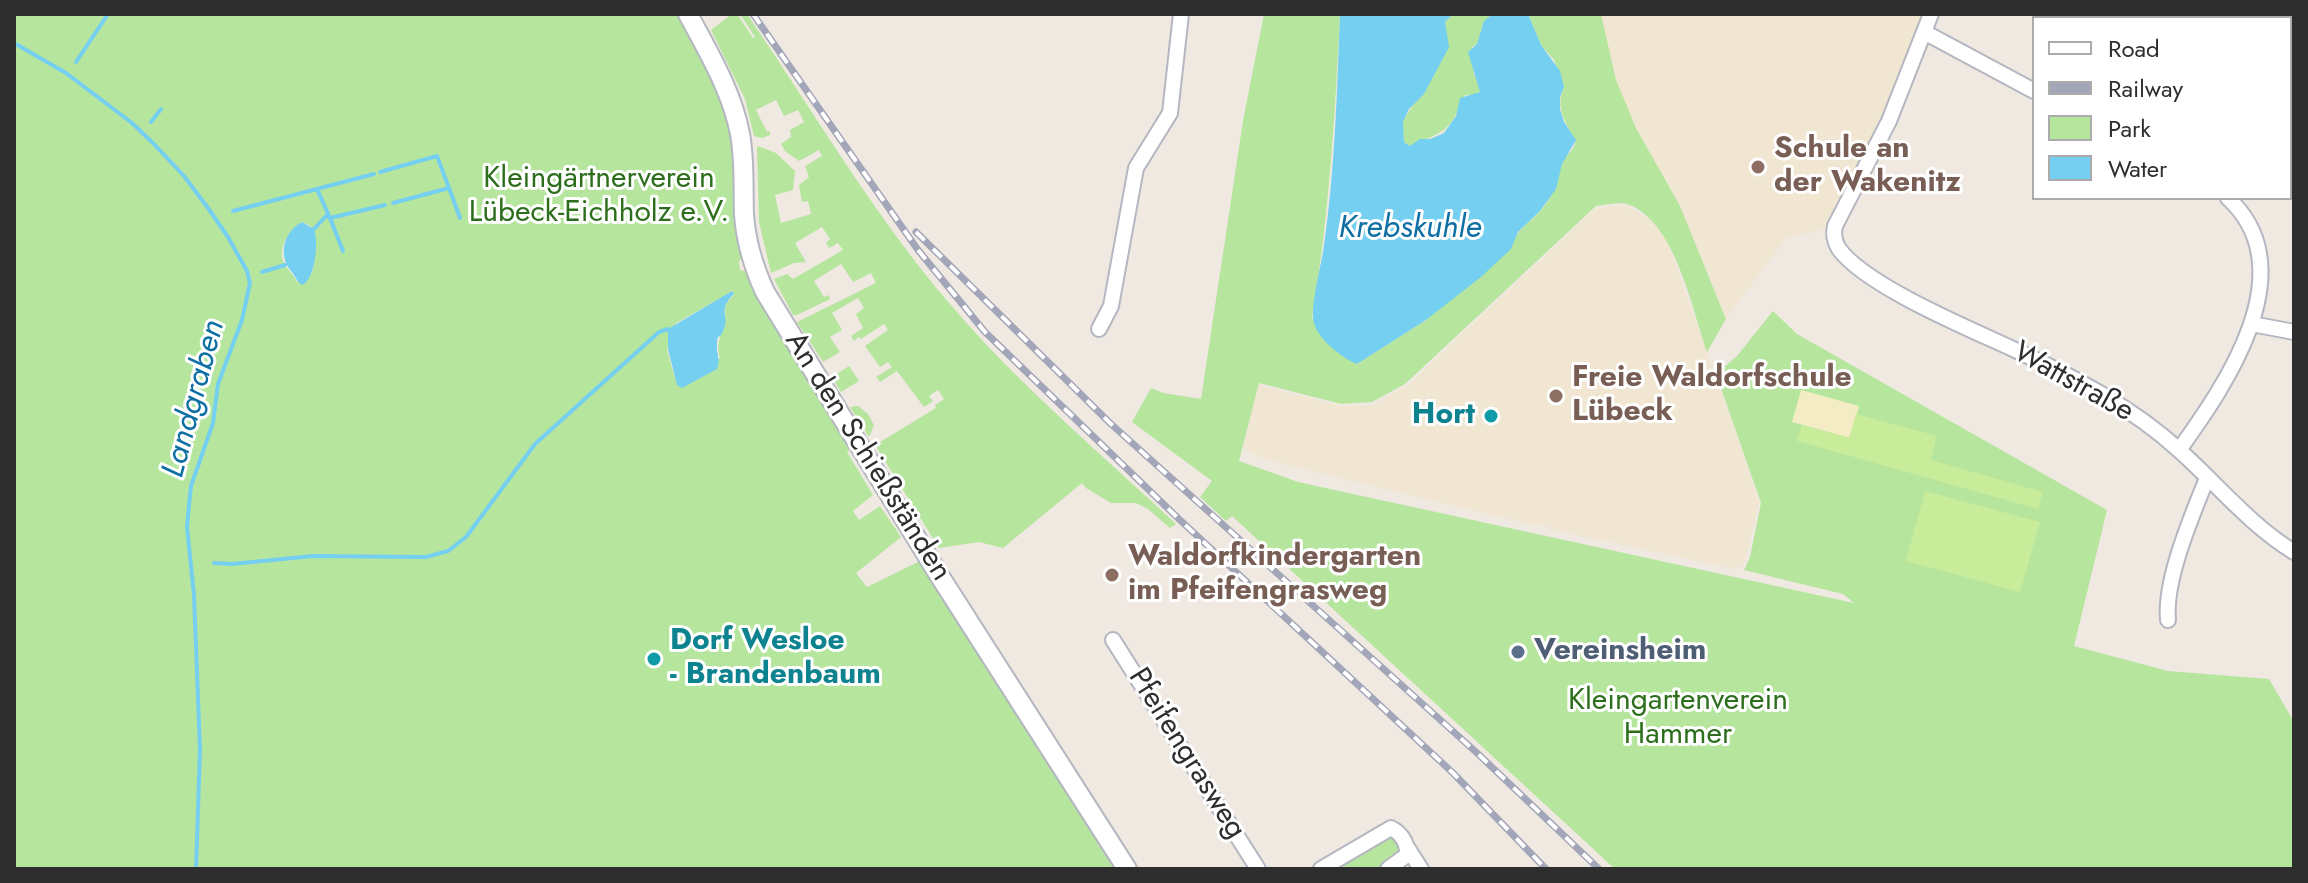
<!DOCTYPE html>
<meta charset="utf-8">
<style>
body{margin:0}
#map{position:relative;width:2308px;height:883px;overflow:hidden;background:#efe9e1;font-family:Jost,sans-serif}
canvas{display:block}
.frame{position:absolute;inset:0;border:16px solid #2e2e2e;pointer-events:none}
.legend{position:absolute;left:2032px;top:16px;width:260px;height:184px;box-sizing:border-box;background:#fff;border:2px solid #ababab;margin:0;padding:10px 14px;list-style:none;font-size:24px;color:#2e2e2e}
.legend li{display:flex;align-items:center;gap:16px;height:40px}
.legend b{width:40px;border:2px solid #ababab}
</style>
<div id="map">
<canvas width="2308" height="883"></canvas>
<div class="frame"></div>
<ul class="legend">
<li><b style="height:10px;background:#fff"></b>Road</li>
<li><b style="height:10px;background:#a3a6b8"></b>Railway</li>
<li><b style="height:22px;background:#b6e59e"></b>Park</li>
<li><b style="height:22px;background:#75cff0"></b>Water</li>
</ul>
</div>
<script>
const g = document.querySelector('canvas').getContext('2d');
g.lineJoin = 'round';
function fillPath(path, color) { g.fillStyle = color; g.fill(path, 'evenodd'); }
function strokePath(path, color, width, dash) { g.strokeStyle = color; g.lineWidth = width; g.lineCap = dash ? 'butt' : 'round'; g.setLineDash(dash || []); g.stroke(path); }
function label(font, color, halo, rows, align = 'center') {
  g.font = font + ' Jost,sans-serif'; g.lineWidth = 6; g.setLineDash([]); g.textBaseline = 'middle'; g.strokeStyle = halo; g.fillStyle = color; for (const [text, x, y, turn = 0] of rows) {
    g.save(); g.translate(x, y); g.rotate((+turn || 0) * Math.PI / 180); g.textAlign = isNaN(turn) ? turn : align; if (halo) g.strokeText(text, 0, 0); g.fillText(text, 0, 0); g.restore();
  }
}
fillPath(new Path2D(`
 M 1601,14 L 1923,14 L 1884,117 L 1827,228 L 1785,239 L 1726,319 L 1680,206 L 1636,128 L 1616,80 Z
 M 1625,205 L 1653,221 L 1669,245 L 1746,462 L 1759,503 L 1744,565 L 1735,569 L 1549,529 L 1549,526 L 1539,524 L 1538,526 L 1266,460 L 1243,448 L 1258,385 L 1341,406 L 1373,405 L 1407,386 L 1596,208 Z`), '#f0e6d1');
fillPath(new Path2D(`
 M 14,14 L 681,14 L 721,95 L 733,137 L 744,256 L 739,261 L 740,270 L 748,272 L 852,447 L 847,452 L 873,495 L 853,511 L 859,520 L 880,506 L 901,537 L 856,573 L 867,587 L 922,560 L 1114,869 L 14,869 ZM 302,222 L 311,226 L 315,257 L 312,273 L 297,282 C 294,275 289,271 285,265 C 276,249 289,230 302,222 ZM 732,292 L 734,295 C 719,309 728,309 724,325 C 720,339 716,343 720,358 L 674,375 L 667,349 L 676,323 Z
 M 732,14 L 737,14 L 753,38 L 755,37 L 740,14 L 747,14 C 813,111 873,214 949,303 C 1017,383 1099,452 1176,524 L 1170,528 L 1148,509 L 1136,503 L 1111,503 L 1086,488 L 1082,483 L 1003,548 L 979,542 L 939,548 L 875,445 L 936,408 L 935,405 L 944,399 L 938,390 L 929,396 L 933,401 L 924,407 L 897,371 L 880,382 L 876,377 L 892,367 L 888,362 L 880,367 L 865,346 L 888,330 L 884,324 L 861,339 L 859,337 L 854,341 L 851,336 L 863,328 L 856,314 L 864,308 L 858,298 L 832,313 L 842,330 L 830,337 L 840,352 L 823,362 L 797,322 L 876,283 L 871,273 L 853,282 L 841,264 L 814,281 L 824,297 L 828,295 L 830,299 L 797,315 L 793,315 L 774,279 L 787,274 L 793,279 L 843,250 L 838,243 L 829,248 L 826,243 L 830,239 L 822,227 L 795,243 L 806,262 L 794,263 L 771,273 L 759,222 L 757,148 L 758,146 L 776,153 L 795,171 L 793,190 L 775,195 L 781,223 L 811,214 L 808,201 L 802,202 L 799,185 L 809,177 L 805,166 L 822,156 L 819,150 L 799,161 L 785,151 L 781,144 L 791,137 L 790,130 L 804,122 L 798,110 L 784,116 L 776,100 L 756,110 L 767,132 L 770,131 L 770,135 L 762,138 L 754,136 L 745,99 L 711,30 Z
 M 1264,14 L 1340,14 C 1335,116 1329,217 1312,318 L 1357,364 L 1426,320 L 1513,241 C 1520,227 1532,221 1542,209 C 1555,193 1555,183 1562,164 C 1564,157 1573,151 1575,144 C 1578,135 1551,116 1564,87 L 1554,60 L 1541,45 L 1528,14 L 1601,14 L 1616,80 L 1636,128 L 1680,206 L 1726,319 L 1707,352 C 1692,309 1675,220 1627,204 C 1618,202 1605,205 1596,206 L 1405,384 L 1372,402 L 1341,404 L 1259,383 L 1239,461 L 1298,482 L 1854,603 L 1843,594 L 1744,570 L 1750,557 L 1761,503 L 1716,374 L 1737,356 L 1773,311 L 1797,334 L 2107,510 L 2074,646 L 2168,671 L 2269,679 L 2294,722 L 2294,869 L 1615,869 L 1232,516 L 1226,521 L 1200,497 L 1212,481 L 1132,422 L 1151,388 L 1163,393 L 1201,399 L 1243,121 Z
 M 1453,14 L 1493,14 L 1484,22 L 1477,44 L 1472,47 L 1474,75 L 1479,83 L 1480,92 L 1474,96 L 1465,95 C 1449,133 1445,131 1410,146 L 1404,142 L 1402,122 L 1415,102 L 1445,22 Z
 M 849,366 L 859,381 L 841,392 L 832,377 Z
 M 858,406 L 868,414 L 874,425 L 869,437 L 850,407 Z
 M 1390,835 L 1398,842 L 1401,852 L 1381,869 L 1328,869 Z`), '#b6e59e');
fillPath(new Path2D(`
 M 1801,390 L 1859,406 L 1850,438 L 1792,422 Z`), '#f3ecc5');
fillPath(new Path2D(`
 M 1856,414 L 1937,436 L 1931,460 L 2043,492 L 2038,509 L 1797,441 L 1802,425 L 1849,438 Z
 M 1925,491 L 2040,522 L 2020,592 L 1906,561 Z`), '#c9ec9a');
fillPath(new Path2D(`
 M 1340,14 L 1453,14 L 1445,22 L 1449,47 L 1424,94 L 1409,109 L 1403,122 L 1404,142 L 1410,146 L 1420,139 L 1430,139 L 1444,133 L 1456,116 L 1460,98 L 1480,92 L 1468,52 L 1477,44 L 1484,21 L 1493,14 L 1528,14 L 1541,45 L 1560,71 L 1564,87 L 1560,97 L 1560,109 L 1564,122 L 1576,140 L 1562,164 L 1556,189 L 1540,211 L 1518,232 L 1511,249 L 1481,277 L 1426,320 L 1357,364 C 1342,358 1318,339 1314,323 C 1309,309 1322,263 1324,245 C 1335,169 1337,91 1340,14 Z
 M 302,222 L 314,229 C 319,242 315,278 303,285 C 296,282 297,278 291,271 C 278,256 283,232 302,222 Z
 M 732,291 L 734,294 C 716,311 731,315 723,331 C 719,341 718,332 717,343 C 716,353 721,359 717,369 L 682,388 L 677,385 L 668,349 L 668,329 Z`), '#75cff0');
strokePath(new Path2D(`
 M 14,43 L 66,73 L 132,123 L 153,143 L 184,176 L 208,208 L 228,237 L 247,271 L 250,283 L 242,320 L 218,384 L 213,423 L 191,486 L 189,505 L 187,527 L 194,595 L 200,749 L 196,869
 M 76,62 L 108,14
 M 151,122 L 161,109
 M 380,172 L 437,156 L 449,188
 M 317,189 L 330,218 L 385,205
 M 393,203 L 449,188 L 460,218
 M 233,211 L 374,174
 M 314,229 L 326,216 L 330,218 L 343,251
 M 262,272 L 285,265
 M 214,563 L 232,564 L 313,556 L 426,557 L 448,551 L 466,537 L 535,444 L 659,332 L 668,329`), '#75cff0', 4);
const minor = new Path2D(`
 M 1931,14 L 1889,121 L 1835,226 C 1833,234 1834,241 1839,249 C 1866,286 1970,329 2013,349 C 2073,377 2131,406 2180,451 C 2218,485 2250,525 2294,552
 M 1924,32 L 2034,91
 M 2252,324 L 2294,332
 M 1099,329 L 1111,306 L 1136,168 L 1170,113 L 1181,14
 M 2179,450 C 2225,386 2306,270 2228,198
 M 2168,620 C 2164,580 2192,516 2207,478
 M 1113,640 L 1258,869
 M 1407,847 L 1421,869
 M 1321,869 L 1391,828 C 1401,833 1408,843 1407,855 L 1388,869`);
const tertiary = new Path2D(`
 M 688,14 C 708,52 732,91 740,134 C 745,161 743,187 744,215 C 746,242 754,268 765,292 L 939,575 L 1127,869`);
strokePath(minor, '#b4b7c1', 18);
strokePath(tertiary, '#b4b7c1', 22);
strokePath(minor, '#fff', 14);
strokePath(tertiary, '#fff', 18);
const rail = new Path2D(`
 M 753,14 L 918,250 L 985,332 L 1180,520 L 1453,773 L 1546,869
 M 916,232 L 1111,424 L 1476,752 L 1599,869`);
strokePath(rail, '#a3a6b8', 7);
strokePath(rail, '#fff', 4, [12]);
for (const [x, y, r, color] of [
 [1758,167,8,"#8d6e63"],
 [1556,396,8,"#8d6e63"],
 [1491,416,8,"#0f9aa8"],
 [1112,575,8,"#8d6e63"],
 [1518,652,8,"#5c6f8a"],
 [654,659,8,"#0f9aa8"]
]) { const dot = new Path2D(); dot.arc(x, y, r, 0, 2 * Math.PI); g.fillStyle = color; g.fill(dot); strokePath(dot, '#fff', 3); }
label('bold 30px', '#785e54', '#fff', [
 ["Schule an",1774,150],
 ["der Wakenitz",1774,184],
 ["Freie Waldorfschule",1572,379],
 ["Lübeck",1572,413],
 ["Waldorfkindergarten",1128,558],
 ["im Pfeifengrasweg",1128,592]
], 'left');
label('30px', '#2c6e1b', '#fff', [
 ["Kleingärtnerverein",599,180],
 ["Lübeck-Eichholz e.V.",599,214],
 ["Kleingartenverein",1678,702],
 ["Hammer",1678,736]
]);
label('30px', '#2e2e2e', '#fff', [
 ["Wattstraße",2073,383,29],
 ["An den Schießständen",867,457,58],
 ["Pfeifengrasweg",1186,754,58]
]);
label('bold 30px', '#0d838f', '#fff', [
 ["Hort",1475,416],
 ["Dorf Wesloe",670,642,"left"],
 ["- Brandenbaum",670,676,"left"]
], 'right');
label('bold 30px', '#4e5e75', '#fff', [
 ["Vereinsheim",1534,652]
], 'left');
label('italic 32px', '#0d6fa3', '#fff', [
 ["Krebskuhle",1410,229],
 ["Landgraben",195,399,-75]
]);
</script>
